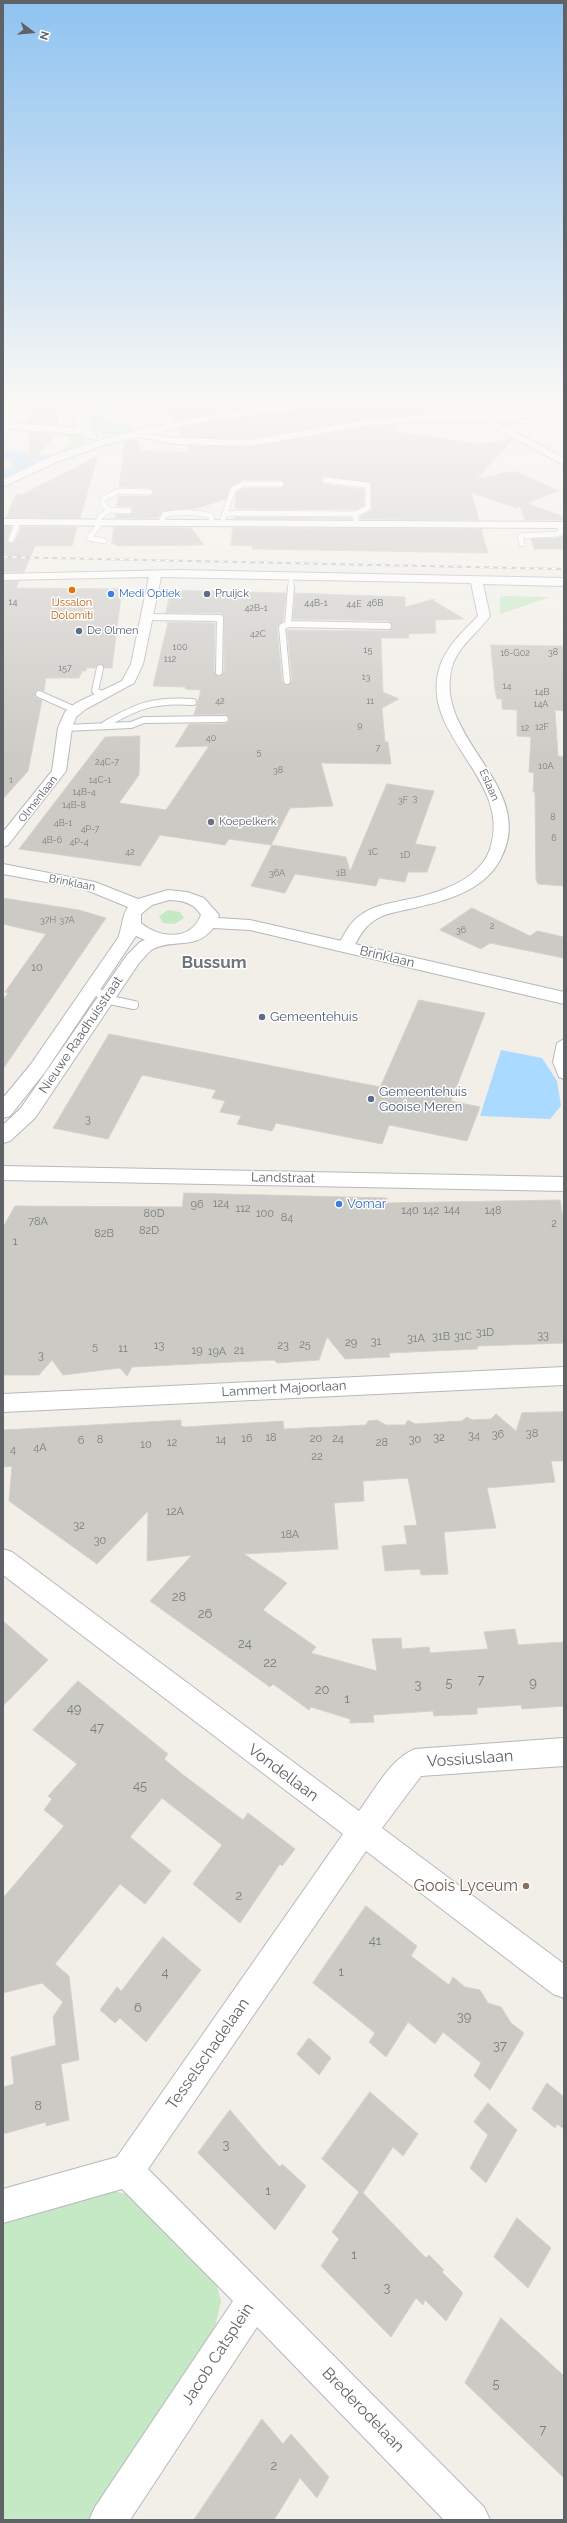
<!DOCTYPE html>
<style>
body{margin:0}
#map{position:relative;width:567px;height:2523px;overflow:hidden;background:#f1efe8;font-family:Raleway,sans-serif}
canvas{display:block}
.frame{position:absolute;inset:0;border:4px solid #5f6368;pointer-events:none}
.north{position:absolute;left:12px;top:12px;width:40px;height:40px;-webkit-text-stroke:3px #fff;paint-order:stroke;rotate:106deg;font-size:11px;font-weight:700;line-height:16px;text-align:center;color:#5f6368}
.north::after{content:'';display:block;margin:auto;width:14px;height:18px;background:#5f6368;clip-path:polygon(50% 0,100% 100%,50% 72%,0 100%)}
</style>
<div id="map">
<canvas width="567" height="2523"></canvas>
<div class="frame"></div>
<div class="north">N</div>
</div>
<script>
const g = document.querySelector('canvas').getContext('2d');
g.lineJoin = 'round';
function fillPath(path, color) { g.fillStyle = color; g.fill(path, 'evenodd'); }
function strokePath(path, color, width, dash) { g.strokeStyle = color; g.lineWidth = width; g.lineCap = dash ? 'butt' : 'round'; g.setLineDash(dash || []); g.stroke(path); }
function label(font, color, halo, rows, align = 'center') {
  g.font = font + ' Raleway,sans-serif'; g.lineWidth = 3; g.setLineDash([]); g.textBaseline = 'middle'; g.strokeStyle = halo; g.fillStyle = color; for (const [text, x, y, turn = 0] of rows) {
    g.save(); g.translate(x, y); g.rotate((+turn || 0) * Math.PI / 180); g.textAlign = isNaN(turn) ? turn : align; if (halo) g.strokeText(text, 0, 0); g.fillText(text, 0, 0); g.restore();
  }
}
fillPath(new Path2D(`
 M 90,406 L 113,406 L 107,409 L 104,414 L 107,420 L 136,428 C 130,437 98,438 92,428 C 89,423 90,412 90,406 Z
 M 61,432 L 80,436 L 88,442 L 61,453 L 70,442 L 68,438 Z
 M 505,596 L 550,597 L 500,614 L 500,597 Z
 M 168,910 L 180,912 L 184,918 L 175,924 L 163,923 L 159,916 Z
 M 109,2190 L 130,2195 L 216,2282 L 221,2301 L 215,2328 L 90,2520 L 3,2520 L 3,2222 Z`), '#c5e8c5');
fillPath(new Path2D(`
 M 3,450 L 49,456 L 3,478 L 3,471 L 13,465 L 3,458 Z
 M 501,1050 L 542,1058 L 557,1081 L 561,1106 L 550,1119 L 480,1116 Z`), '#aadaff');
const building = new Path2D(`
 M 166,406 L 263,406 L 174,421 Z
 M 305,406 L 434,406 L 419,414 L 363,419 L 251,438 L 182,437 L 178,429 L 212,421 L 299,410 Z
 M 57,409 L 58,425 L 29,423 L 29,414 L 33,414 L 33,410 Z
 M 398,425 L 387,430 L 479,444 L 513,439 L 477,479 L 514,471 L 559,491 L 527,503 L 564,517 L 564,520 L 525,520 L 520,506 L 516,508 L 471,492 L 479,520 L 360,519 L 360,516 L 372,510 L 371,483 L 325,476 L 321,479 L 324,484 L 364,489 L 364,506 L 355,510 L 235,509 L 236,492 L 244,488 L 281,488 L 285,484 L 281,480 L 243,480 L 231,486 L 226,499 L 195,509 L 163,511 L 158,518 L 115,518 L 116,514 L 129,515 L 133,512 L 131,507 L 117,506 L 118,496 L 150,496 L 154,493 L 150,488 L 119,487 L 125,442 L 137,439 L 142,451 L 190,453 L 187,446 L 251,447 L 363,427 Z
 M 29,432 L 57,434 L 30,463 Z
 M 98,456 L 80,518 L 6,518 L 16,494 L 23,494 Z
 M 235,517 L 352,518 L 352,519 L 234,519 Z
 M 3,526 L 12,527 L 7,540 L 11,544 L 15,541 L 21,527 L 77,527 L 72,546 L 35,546 L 24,572 L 3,572 Z
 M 114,527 L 191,528 L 204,545 L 116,546 L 116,544 L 112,544 Z
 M 233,528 L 481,529 L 488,553 L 252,549 L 253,546 L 231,545 Z
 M 564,535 L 564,549 L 534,549 L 531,539 L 558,538 Z
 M 3,581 L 19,581 L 16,588 L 122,589 L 112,668 L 105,668 L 99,663 L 95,668 L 86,668 L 86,671 L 82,671 L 79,678 L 46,678 L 44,691 L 38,689 L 35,692 L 35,697 L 42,700 L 28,771 L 3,799 Z
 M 171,590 L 286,593 L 283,621 L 277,627 L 282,681 L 287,686 L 292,681 L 287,630 L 388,631 L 393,626 L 388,621 L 293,619 L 295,593 L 405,597 L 405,607 L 434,599 L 434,601 L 464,619 L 435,620 L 436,633 L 408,634 L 409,638 L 381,638 L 383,692 L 399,699 L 382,708 L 385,742 L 388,742 L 391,764 L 321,763 L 333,806 L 290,808 L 271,845 L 229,839 L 225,845 L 160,835 L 140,866 L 19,849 L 105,737 L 140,736 L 139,775 L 119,803 L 166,810 L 209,746 L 175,747 L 189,724 L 225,724 L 229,722 L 229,717 L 225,714 L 194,715 L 201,690 L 185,689 L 186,687 L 153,686 L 168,622 L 215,623 L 214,672 L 219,677 L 224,672 L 224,615 L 220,613 L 166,613 Z
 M 491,645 L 564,646 L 564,711 L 555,710 L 558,756 L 564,757 L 564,886 L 538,884 L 536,879 L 535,792 L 533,792 L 534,773 L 529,772 L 531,737 L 517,736 L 517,710 L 502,709 L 502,699 L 497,699 L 495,690 Z
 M 387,784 L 434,791 L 415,844 L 436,847 L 427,872 L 408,872 L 405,882 L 379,878 L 376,886 L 295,874 L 285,893 L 251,886 L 272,845 L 346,857 L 350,871 Z
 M 3,898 L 79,910 L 106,918 L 3,1069 L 3,1000 L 8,993 L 5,992 L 46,934 L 3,924 Z
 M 472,908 L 530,936 L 537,931 L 564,937 L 564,958 L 490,943 L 481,949 L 440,930 Z
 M 419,1000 L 485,1013 L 451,1101 L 480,1107 L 467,1141 L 389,1125 L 382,1144 L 276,1123 L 272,1131 L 237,1124 L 241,1116 L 220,1112 L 225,1101 L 212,1098 L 216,1090 L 142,1075 L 108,1139 L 53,1128 L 109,1034 L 380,1087 Z
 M 184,1193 L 387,1198 L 387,1203 L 560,1200 L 564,1223 L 564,1343 L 478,1346 L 477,1349 L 389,1353 L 390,1357 L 345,1359 L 327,1337 L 319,1360 L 277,1363 L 274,1360 L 132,1367 L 127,1376 L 120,1368 L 63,1375 L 52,1360 L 39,1375 L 3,1375 L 3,1227 L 15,1206 L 182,1207 Z
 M 564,1412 L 564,1461 L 551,1461 L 555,1482 L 487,1488 L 496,1528 L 444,1532 L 448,1574 L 421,1575 L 420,1569 L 385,1571 L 382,1546 L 407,1544 L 404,1526 L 417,1525 L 408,1478 L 363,1481 L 364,1501 L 334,1503 L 338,1549 L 244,1554 L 287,1583 L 263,1610 L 316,1647 L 311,1653 L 377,1671 L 372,1639 L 401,1638 L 402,1649 L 429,1647 L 430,1653 L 488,1649 L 484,1632 L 515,1629 L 518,1645 L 564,1642 L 564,1706 L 522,1709 L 521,1705 L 477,1708 L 477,1714 L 434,1716 L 433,1711 L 373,1715 L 374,1722 L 350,1723 L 350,1719 L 311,1707 L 309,1710 L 273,1684 L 270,1687 L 150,1601 L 192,1555 L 147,1561 L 148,1511 L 97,1564 L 9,1501 L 12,1466 L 3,1467 L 4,1430 L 181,1420 L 181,1426 L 184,1427 L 283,1421 L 284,1429 L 366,1425 L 368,1421 L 377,1420 L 386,1425 L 405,1425 L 408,1420 L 415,1424 L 445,1422 L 462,1421 L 467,1417 L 472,1420 L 491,1419 L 496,1414 L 516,1431 L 522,1413 Z
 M 3,1621 L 48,1660 L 3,1706 Z
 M 78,1681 L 168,1754 L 164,1759 L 182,1774 L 243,1820 L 248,1813 L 295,1849 L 282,1866 L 280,1864 L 240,1923 L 193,1884 L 222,1845 L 162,1798 L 130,1837 L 171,1871 L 145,1904 L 120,1884 L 55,1964 L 69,1976 L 79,2060 L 61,2064 L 69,2120 L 46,2126 L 46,2122 L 3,2134 L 3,2087 L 14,2084 L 11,2057 L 56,2045 L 53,2017 L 63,2002 L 42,1983 L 3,1993 L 3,1898 L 64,1826 L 44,1810 L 52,1799 L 48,1796 L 77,1764 L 33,1730 Z
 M 366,1906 L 417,1946 L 411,1956 L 449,1985 L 453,1977 L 465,1987 L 480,1990 L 488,2003 L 501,2007 L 511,2023 L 524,2033 L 490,2090 L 474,2076 L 481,2063 L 443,2032 L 435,2044 L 408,2022 L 386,2057 L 369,2042 L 375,2033 L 313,1983 Z
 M 163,1937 L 201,1970 L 146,2042 L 120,2018 L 115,2023 L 100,2010 L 117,1987 L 121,1991 Z
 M 309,2038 L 331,2058 L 319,2075 L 297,2054 Z
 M 547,2083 L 564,2097 L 564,2129 L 557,2124 L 555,2128 L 532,2109 Z
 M 370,2092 L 418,2134 L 403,2156 L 393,2147 L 363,2193 L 426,2258 L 429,2255 L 444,2270 L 442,2272 L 463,2293 L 446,2321 L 425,2300 L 423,2305 L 416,2298 L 391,2337 L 321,2266 L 339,2239 L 332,2232 L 359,2192 L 322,2159 Z
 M 488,2103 L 517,2130 L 486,2183 L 470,2168 L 488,2135 L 474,2122 Z
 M 230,2110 L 265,2151 L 280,2167 L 282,2164 L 306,2186 L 275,2230 L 198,2153 Z
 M 517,2218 L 551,2248 L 528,2288 L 494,2257 Z
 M 501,2318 L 564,2376 L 564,2478 L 465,2383 Z
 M 262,2419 L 283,2444 L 291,2434 L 329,2477 L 317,2498 L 300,2478 L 274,2520 L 194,2520 Z`);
fillPath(building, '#cccac5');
strokePath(building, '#d6d1c6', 1);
const serviceFar2 = new Path2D(`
 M 325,480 L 368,485 L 368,508 L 356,514 L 356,521
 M 109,510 L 129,511
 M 225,513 L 356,514
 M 223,519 L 233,489 L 243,484 L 281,484
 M 161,522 L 164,515 C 177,511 198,512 211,516 L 212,522
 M 11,540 L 18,522
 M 104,541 L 89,538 L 99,525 L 99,518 L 109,510 L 103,504 L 103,499 L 119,491 L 150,492
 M 522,544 L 520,536 L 557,534 L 561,532 L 559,525
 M 291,588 L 291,581`);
const serviceFar1 = new Path2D(`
 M 291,587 L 288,624 L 388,626
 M 147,617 L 220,618 L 219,672
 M 100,668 L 95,691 L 104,695
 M 287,681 L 282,627 L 288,624
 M 39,694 L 75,710
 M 104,725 C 137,706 154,699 193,702
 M 65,728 L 131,725 L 144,720 L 225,719`);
const service = new Path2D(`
 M 97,981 L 96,990 L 105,999 L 134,1005`);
const pedestrian = new Path2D(`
 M 564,1039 L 564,1079 L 559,1077 L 553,1062 L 557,1043 Z`);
const minor = new Path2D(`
 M 73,406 L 83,406 L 85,424 L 96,435 L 96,439 L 90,439 L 85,435 L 3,428 L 3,422 L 78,428 L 75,425 Z
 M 275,406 L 304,406 L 299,409 L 212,420 L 151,434 L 173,438 L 251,440 L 363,420 L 422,415 L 515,415 L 547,406 L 563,406 L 515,421 L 422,421 L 363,426 L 251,446 L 173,444 L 138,437 L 104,445 L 59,461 L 3,487 L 3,480 C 19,472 36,463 53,456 C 123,429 200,416 275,406 Z
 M 3,519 L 564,522 L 564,528 L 3,525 Z
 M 178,570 L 564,578 L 564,586 L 483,584 L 490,616 C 478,633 458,646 452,667 C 432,739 540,787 500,860 C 483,892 442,902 409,909 C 398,912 385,913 375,920 C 363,927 358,940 351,951 L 339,951 L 337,947 C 344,935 350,921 362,914 C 375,905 391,903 405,900 C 436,894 479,881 490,849 C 514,779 417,735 440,666 C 446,647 464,630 478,616 L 471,583 L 161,577 L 143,664 L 134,683 L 86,709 L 76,717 L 72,728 L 66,771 L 8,845 L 3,847 L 3,832 L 52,771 L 58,728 L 65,712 L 76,703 L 122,681 L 131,664 L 149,577 L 3,580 L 3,574 Z
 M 3,1166 L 564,1177 L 564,1191 L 3,1180 Z
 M 564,1367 L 564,1385 L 3,1412 L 3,1394 Z
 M 3,1549 L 12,1552 L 359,1811 C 375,1790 390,1759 415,1749 L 564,1738 L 564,1766 L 421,1776 L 382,1828 L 564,1964 L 564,1998 L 553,1994 L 366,1851 L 148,2169 L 484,2507 L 490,2520 L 444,2520 L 257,2327 L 130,2520 L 89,2520 L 95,2507 L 233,2301 L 122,2189 L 3,2223 L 3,2189 L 117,2157 L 343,1834 L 3,1575 Z`);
const tertiary = new Path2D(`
 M 454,406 L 467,406 L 564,458 L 564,465 Z
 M 3,864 L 95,882 L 138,899 L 168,890 L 187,892 L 204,898 L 219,915 L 218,918 L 250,920 L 564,992 L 564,1004 L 250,930 L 213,928 C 196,951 174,938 153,949 C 148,952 144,958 139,963 L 35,1118 L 10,1141 L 3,1143 L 3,1125 L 21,1108 L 127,955 L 140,942 L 145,940 L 136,936 L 45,1072 L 10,1116 L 3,1118 L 3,1098 L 31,1064 L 118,938 C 122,929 122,915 128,907 L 84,889 L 3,874 ZM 169,900 C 182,900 194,903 201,915 C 191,941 160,939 141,923 L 141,914 L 152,905 Z`);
strokePath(serviceFar2, '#b5b8bc', 6);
strokePath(serviceFar1, '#b5b8bc', 8);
strokePath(service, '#b5b8bc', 10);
strokePath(pedestrian, '#b5b8bc', 2);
strokePath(minor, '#b5b8bc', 2);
strokePath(tertiary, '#b5b8bc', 2);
strokePath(serviceFar2, '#fff', 5);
strokePath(serviceFar1, '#fff', 6);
strokePath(service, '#fff', 8);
fillPath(pedestrian, '#fff');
fillPath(minor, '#fff');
fillPath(tertiary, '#fff');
const rail = new Path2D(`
 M 3,557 L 564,569`);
strokePath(rail, '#b6b7b8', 2);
strokePath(rail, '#fff', 1.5, [4.5]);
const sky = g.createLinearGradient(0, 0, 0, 759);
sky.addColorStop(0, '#8fc3f1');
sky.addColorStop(0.53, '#f9f8f5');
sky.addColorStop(1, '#f9f8f500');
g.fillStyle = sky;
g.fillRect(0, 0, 567, 759);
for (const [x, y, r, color] of [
 [72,590,4,"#e8710a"],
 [111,594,4,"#3f7fe0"],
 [207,594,4,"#5c6f8a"],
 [79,631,4,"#5c6f8a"],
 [211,822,4,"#6b7280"],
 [262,1017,4,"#5c6f8a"],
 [371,1099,4,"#5c6f8a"],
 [339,1204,4,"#3f7fe0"],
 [526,1886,4,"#8d6e63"]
]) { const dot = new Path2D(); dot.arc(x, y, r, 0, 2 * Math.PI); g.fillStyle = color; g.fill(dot); strokePath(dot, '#fff', 1.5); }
label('9px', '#7a7d7f', null, [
 ["14",13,602],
 ["44B-1",316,603],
 ["46B",375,603],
 ["44E",354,604],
 ["42B-1",256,608],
 ["42C",258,634],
 ["100",180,647],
 ["15",368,650],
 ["38",553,652],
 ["16-G02",515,653],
 ["112",170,659],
 ["157",65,668],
 ["13",366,677],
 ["14",507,686],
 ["14B",542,692],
 ["42",220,701],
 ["11",370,701],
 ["14A",541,704],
 ["9",360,725],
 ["12F",542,727],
 ["12",525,728],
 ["40",211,738],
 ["7",378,748],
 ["5",259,752],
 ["24C-7",107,762],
 ["10A",546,766],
 ["38",278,770],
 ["1",11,780],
 ["14C-1",100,780],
 ["14B-4",84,792],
 ["3",415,798],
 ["3F",403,800],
 ["14B-8",74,805],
 ["8",553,817],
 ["4B-1",63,823],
 ["4P-7",90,829],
 ["6",554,838],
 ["4B-6",52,840],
 ["4P-4",79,842],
 ["42",130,852],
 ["1C",373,852],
 ["1D",405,855],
 ["36A",277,873],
 ["1B",341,873],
 ["37H",48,920],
 ["37A",67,920],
 ["2",492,926],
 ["36",461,930]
]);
label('11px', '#366cbe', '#fff', [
 ["Medi Optiek",119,594]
], 'left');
label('11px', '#4e5e75', '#fff', [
 ["Pruijck",215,594],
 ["De Olmen",87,631]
], 'left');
label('11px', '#c56008', '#fff', [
 ["IJssalon",72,603],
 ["Dolomiti",72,616]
]);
label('11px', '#5f6368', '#fff', [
 ["Eslaan",489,785,66],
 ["Olmenlaan",38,799,-52],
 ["Brinklaan",72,883,11]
]);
label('11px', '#5b616d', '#fff', [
 ["Koepelkerk",219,822]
], 'left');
label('11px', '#7a7d7f', null, [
 ["10",37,968],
 ["3",88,1120],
 ["124",221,1204],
 ["96",197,1205],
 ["112",243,1209],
 ["144",452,1210],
 ["140",410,1211],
 ["142",431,1211],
 ["148",493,1211],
 ["80D",154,1214],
 ["100",265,1214],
 ["84",287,1218],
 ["78A",38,1222],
 ["2",554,1224],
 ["82D",149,1231],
 ["82B",104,1234],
 ["1",15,1242],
 ["31D",485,1333],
 ["33",543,1336],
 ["31B",441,1337],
 ["31C",463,1337],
 ["31A",416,1339],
 ["31",376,1342],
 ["29",351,1343],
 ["25",305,1345],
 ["13",159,1346],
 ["23",283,1346],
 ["5",95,1347],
 ["11",123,1349],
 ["19",197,1351],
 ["21",239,1351],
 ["19A",217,1352],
 ["3",41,1356],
 ["38",532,1434],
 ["36",498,1435],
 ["34",474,1436],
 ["18",271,1438],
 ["32",439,1438],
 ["16",247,1439],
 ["20",316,1439],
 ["24",338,1439],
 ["8",100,1440],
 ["14",221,1440],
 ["30",415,1440],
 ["6",81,1441],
 ["12",172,1443],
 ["28",382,1443],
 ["10",146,1445],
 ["4A",40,1448],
 ["4",13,1450],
 ["22",317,1457],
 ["12A",175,1512],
 ["32",79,1526],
 ["18A",290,1535],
 ["30",100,1541]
]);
label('13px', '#5f6368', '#fff', [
 ["Brinklaan",387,957,13],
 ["Nieuwe Raadhuisstraat",81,1035,-56],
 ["Landstraat",283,1178,1],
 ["Lammert Majoorlaan",284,1389,-3]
]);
label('13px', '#4e5e75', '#fff', [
 ["Gemeentehuis",270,1017],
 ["Gemeentehuis",379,1092],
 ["Gooise Meren",379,1107]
], 'left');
label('13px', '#366cbe', '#fff', [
 ["Vomar",347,1204]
], 'left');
label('13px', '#7a7d7f', null, [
 ["28",179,1597],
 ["26",205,1614],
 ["24",245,1644],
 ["22",270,1663],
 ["7",481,1680],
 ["5",449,1683],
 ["9",533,1683],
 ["3",418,1685],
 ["20",322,1690],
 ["1",347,1699],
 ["49",74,1709],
 ["47",97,1728],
 ["45",140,1786],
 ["2",239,1896],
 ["41",375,1941],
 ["1",341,1972],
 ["4",165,1973],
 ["6",138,2008],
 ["39",464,2017],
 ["37",500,2046],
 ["8",38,2106],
 ["3",226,2145],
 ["1",268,2191],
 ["1",354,2255],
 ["3",387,2288],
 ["5",496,2384],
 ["7",543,2430],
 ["2",274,2466]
]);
label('16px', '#5f6368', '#fff', [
 ["Vossiuslaan",470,1759,-4],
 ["Vondellaan",283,1773,37],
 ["Tesselschadelaan",208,2054,-55],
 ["Jacob Catsplein",218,2354,-57],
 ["Brederodelaan",363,2410,46]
]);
label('16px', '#785e54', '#fff', [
 ["Goois Lyceum",518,1886]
], 'right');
label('bold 17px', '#70757a', '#fff', [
 ["Bussum",214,963]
]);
</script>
